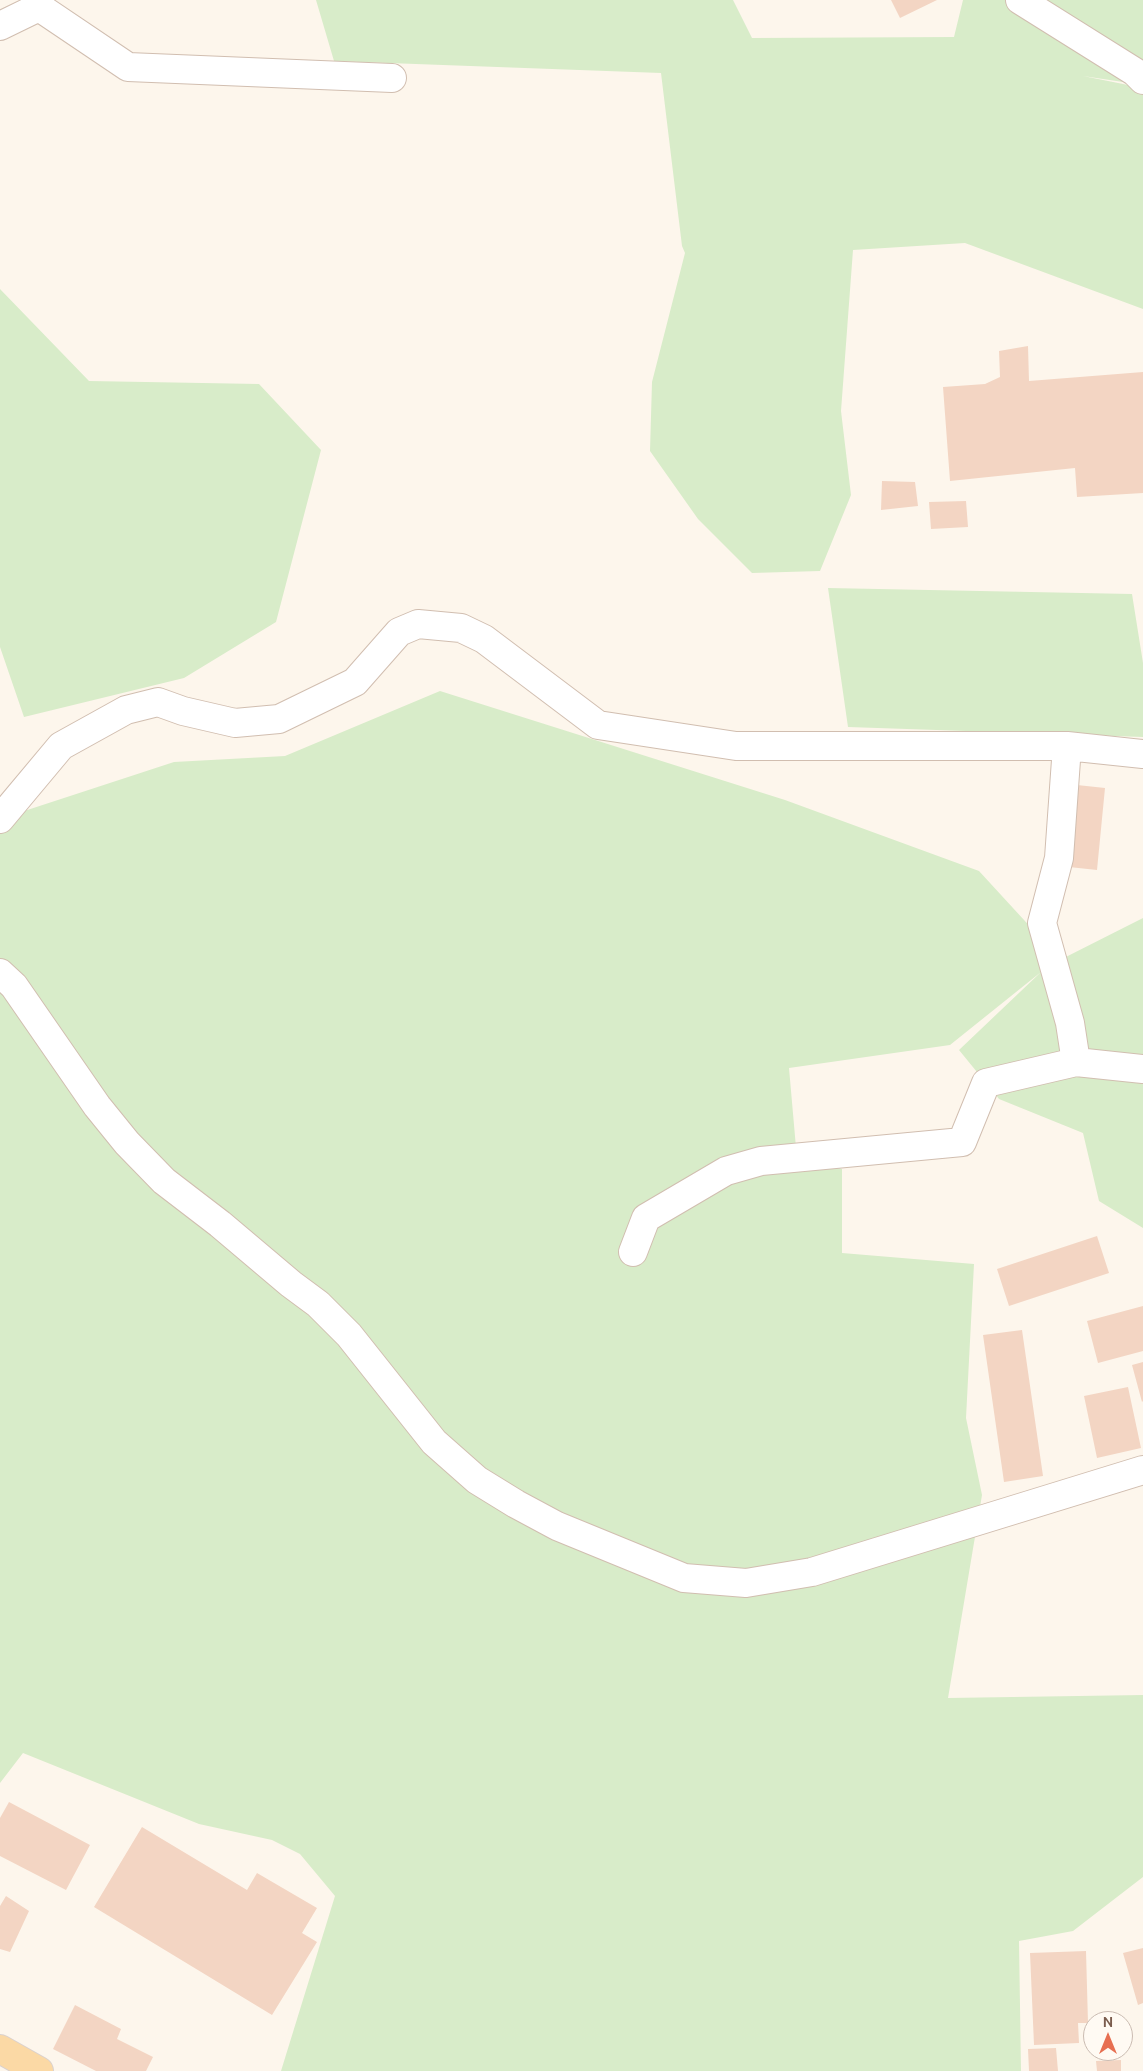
<!DOCTYPE html>
<style>
body{margin:0}
#map{position:relative;width:1143px;height:2071px;overflow:hidden;background:#fdf6ec;font-family:Ubuntu,sans-serif}
canvas{display:block}
.north{position:absolute;left:1083px;top:2011px;width:50px;height:50px;box-sizing:border-box;background:#fffaf3;border:1px solid #cabbb1;border-radius:50%;rotate:0deg;font-size:14px;font-weight:700;line-height:20px;text-align:center;color:#7a5c4d}
.north::after{content:'';display:block;margin:auto;width:18px;height:22px;background:#e76f51;clip-path:polygon(50% 0,100% 100%,50% 72%,0 100%)}
</style>
<div id="map">
<canvas width="1143" height="2071"></canvas>
<div class="north">N</div>
</div>
<script>
const g = document.querySelector('canvas').getContext('2d');
g.lineJoin = 'round';
function fillPath(path, color) { g.fillStyle = color; g.fill(path, 'evenodd'); }
function strokePath(path, color, width, dash) { g.strokeStyle = color; g.lineWidth = width; g.lineCap = dash ? 'butt' : 'round'; g.setLineDash(dash || []); g.stroke(path); }
fillPath(new Path2D(`
 M 316,0 L 733,0 L 752,38 L 954,37 L 963,0 L 1143,0 L 1143,85 L 1083,76 L 1143,88 L 1143,309 L 965,243 L 853,250 L 841,411 L 851,495 L 820,571 L 752,573 L 698,519 L 650,451 L 652,382 L 685,253 L 682,246 L 661,73 L 334,61 Z
 M 0,289 L 89,381 L 259,384 L 321,450 L 276,622 L 184,678 L 24,717 L 0,647 Z
 M 828,588 L 1132,594 L 1143,663 L 1143,737 L 848,727 Z
 M 440,691 L 785,800 L 979,871 L 1047,945 L 1048,966 L 1143,918 L 1143,1228 L 1099,1201 L 1083,1133 L 999,1099 L 959,1050 L 1041,972 L 950,1045 L 789,1068 L 797,1159 L 842,1169 L 842,1253 L 974,1264 L 966,1418 L 982,1495 L 948,1698 L 1143,1695 L 1143,1877 L 1073,1931 L 1019,1941 L 1021,2071 L 281,2071 L 335,1896 L 300,1854 L 272,1840 L 199,1824 L 23,1753 L 0,1783 L 0,829 L 12,815 L 174,762 L 285,756 Z`), '#d8ecc9');
fillPath(new Path2D(`
 M 891,0 L 937,0 L 900,18 Z
 M 1028,346 L 1029,381 L 1143,372 L 1143,493 L 1077,497 L 1075,468 L 950,481 L 943,387 L 985,384 L 1000,377 L 999,351 Z
 M 882,481 L 915,482 L 918,506 L 881,510 Z
 M 966,501 L 968,527 L 931,529 L 929,502 Z
 M 1077,785 L 1105,788 L 1097,870 L 1069,867 Z
 M 1097,1236 L 1109,1273 L 1009,1306 L 997,1269 Z
 M 1143,1306 L 1143,1351 L 1098,1363 L 1087,1321 Z
 M 1022,1330 L 1043,1476 L 1004,1482 L 983,1335 Z
 M 1143,1362 L 1143,1401 L 1142,1402 L 1132,1365 Z
 M 1128,1387 L 1141,1448 L 1097,1458 L 1084,1396 Z
 M 9,1802 L 90,1845 L 66,1890 L 0,1856 L 0,1818 Z
 M 142,1827 L 247,1890 L 257,1873 L 317,1908 L 302,1933 L 317,1942 L 272,2015 L 94,1907 Z
 M 6,1896 L 29,1911 L 10,1952 L 0,1949 L 0,1906 Z
 M 1143,1948 L 1143,2003 L 1138,2005 L 1123,1953 Z
 M 1086,1951 L 1088,2023 L 1078,2023 L 1079,2043 L 1034,2045 L 1030,1953 Z
 M 75,2005 L 121,2029 L 117,2039 L 153,2057 L 146,2071 L 96,2071 L 53,2049 Z
 M 1056,2048 L 1058,2071 L 1029,2071 L 1028,2049 Z
 M 1121,2060 L 1121,2071 L 1097,2071 L 1096,2061 Z`), '#f3d5c3');
const minor = new Path2D(`
 M 37,0 L 39,7 L 128,67 L 392,78
 M 1020,0 L 1135,72 L 1143,80
 M 0,26 L 39,7
 M 1067,746 L 1059,858 L 1042,923 L 1070,1023 L 1076,1062
 M 0,819 L 61,746 L 126,710 L 158,702 L 183,711 L 235,723 L 279,719 L 355,682 L 399,632 L 418,624 L 461,628 L 484,639 L 598,725 L 736,746 L 1067,746 L 1143,754
 M 0,973 L 14,986 L 97,1106 L 127,1143 L 164,1181 L 220,1224 L 291,1284 L 318,1304 L 349,1335 L 434,1442 L 477,1480 L 516,1504 L 557,1526 L 684,1578 L 746,1583 L 812,1572 L 1143,1470
 M 633,1252 L 646,1218 L 726,1171 L 761,1161 L 962,1142 L 986,1083 L 1076,1062 L 1143,1069`);
const major = new Path2D(`
 M 0,2049 L 39,2071`);
strokePath(minor, '#d1beb0', 30);
strokePath(major, '#dad1cd', 30);
strokePath(minor, '#fff', 28);
strokePath(major, '#fbd9a5', 28);
</script>
